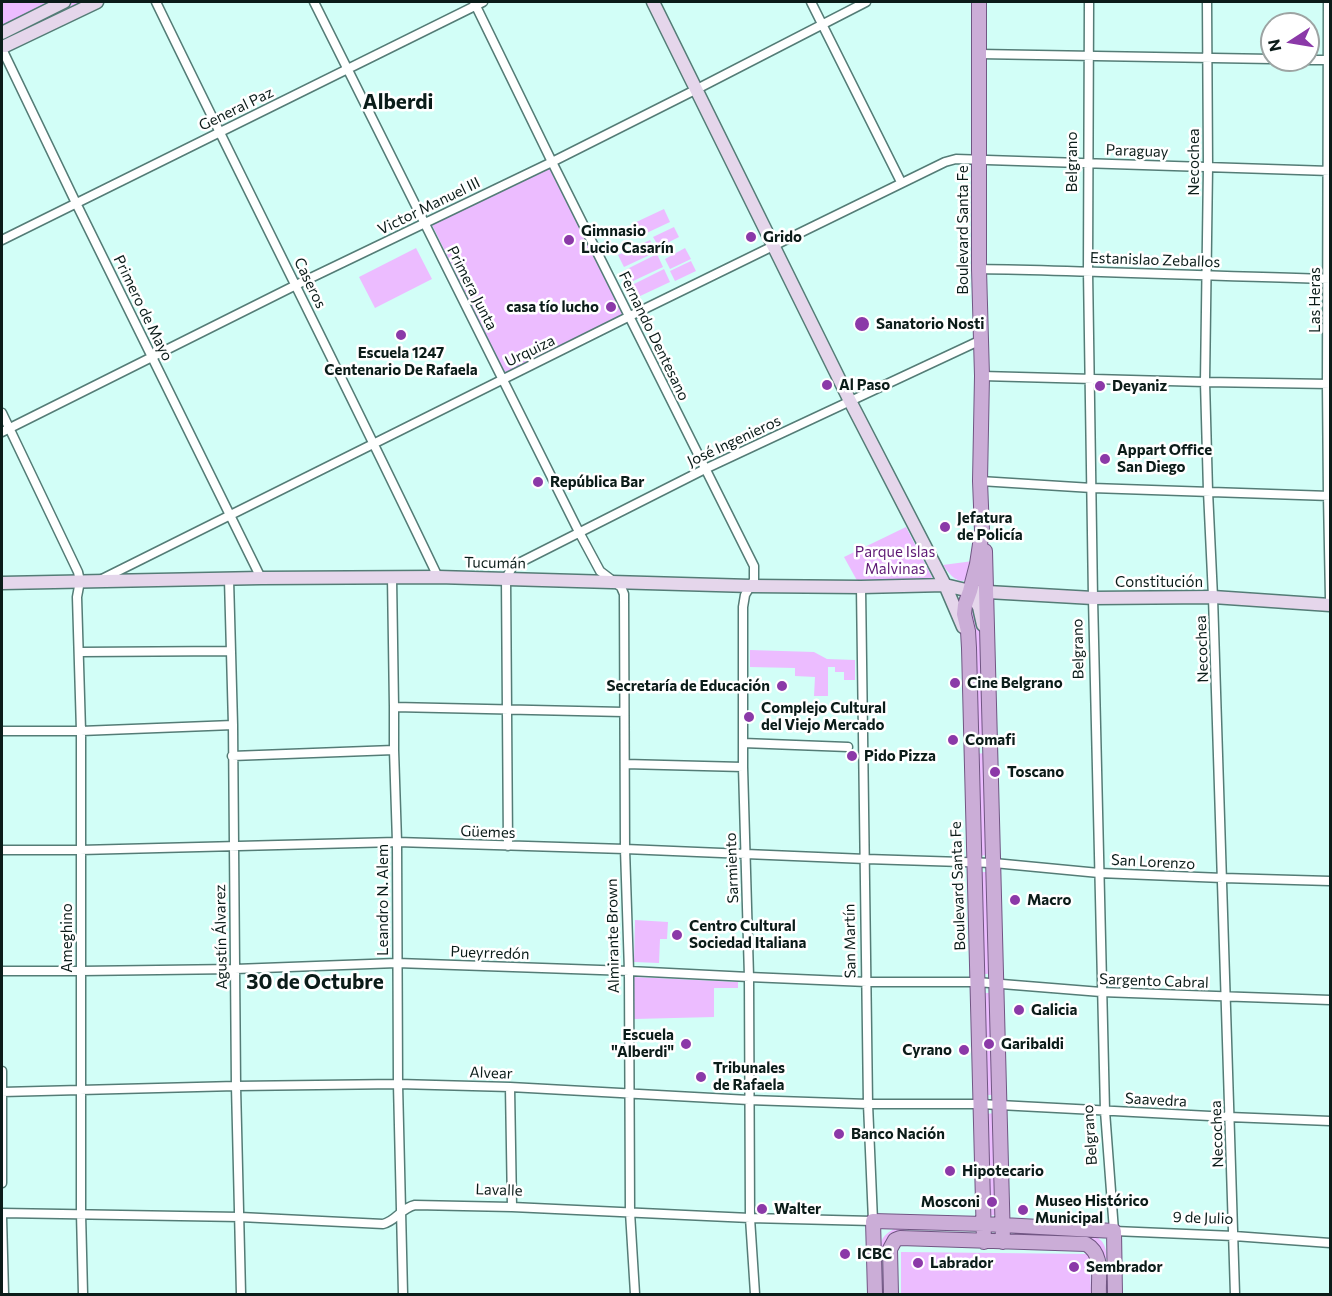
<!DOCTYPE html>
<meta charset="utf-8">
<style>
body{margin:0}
#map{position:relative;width:1332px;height:1296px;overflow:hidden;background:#d2fef7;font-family:Commissioner,sans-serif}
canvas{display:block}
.frame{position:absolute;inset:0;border:3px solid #0b1c19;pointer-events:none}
.north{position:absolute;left:1260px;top:12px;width:60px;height:60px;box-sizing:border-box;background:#fff;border:2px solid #9da4a3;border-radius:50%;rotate:258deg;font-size:16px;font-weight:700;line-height:24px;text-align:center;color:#0b1c19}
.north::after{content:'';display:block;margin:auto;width:21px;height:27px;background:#8b39a8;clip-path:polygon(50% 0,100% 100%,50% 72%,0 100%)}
</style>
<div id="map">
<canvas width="1332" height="1296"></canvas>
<div class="frame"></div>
<div class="north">N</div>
</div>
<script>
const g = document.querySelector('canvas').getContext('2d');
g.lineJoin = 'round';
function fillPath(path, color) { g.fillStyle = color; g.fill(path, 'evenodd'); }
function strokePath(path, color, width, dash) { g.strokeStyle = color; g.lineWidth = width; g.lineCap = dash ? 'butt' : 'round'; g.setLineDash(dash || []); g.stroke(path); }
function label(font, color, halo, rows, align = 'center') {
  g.font = font + ' Commissioner,sans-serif'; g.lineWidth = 5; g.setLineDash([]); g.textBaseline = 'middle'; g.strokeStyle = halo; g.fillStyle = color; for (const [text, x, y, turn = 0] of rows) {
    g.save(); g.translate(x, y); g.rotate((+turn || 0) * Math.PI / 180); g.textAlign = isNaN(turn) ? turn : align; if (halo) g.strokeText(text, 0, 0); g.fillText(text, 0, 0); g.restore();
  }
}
fillPath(new Path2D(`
 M 2,2 L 55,2 L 6,26 L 2,27 Z
 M 69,2 L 86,2 L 9,42 L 6,34 Z
 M 549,167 L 623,315 L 505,373 L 432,225 Z
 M 664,209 L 670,222 L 638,237 L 632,224 Z
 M 674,227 L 679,237 L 659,247 L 653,237 Z
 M 650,240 L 656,252 L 624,267 L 618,255 Z
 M 416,248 L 432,279 L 375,308 L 359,277 Z
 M 685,248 L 691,259 L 670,269 L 665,259 Z
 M 657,254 L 663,267 L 631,282 L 625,270 Z
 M 691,261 L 696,271 L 675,281 L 670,271 Z
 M 664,269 L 670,282 L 638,297 L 632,285 Z
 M 906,527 L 932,577 L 929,583 L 860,586 L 844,557 Z
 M 973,561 C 972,565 971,571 969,575 C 962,590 948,573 943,565 Z
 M 972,608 L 976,610 L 980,637 L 983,643 L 985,740 L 976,740 L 969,609 Z
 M 750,650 L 814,652 L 827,659 L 855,660 L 855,680 L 844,680 L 844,672 L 835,672 L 835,667 L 828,667 L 828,696 L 814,696 L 815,677 L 795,676 L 795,668 L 750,667 Z
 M 985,753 L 988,855 L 978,856 L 976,754 Z
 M 979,872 L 989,872 L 991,974 L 982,974 Z
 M 635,920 L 668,922 L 667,939 L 660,939 L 659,963 L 634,962 Z
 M 634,977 L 738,982 L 738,988 L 714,988 L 714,1017 L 634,1019 Z
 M 982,993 L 992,993 L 994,1095 L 985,1095 Z
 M 995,1113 L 997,1215 L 988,1216 L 986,1114 Z
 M 894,1229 L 905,1229 L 886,1256 L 881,1260 C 880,1244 879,1237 894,1229 Z
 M 1080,1234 C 1098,1235 1106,1239 1107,1259 L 1083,1240 Z
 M 901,1252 L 1090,1254 L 1091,1294 L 901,1294 Z`), '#ecbcff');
const street = new Path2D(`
 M 156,2 C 249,194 346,384 438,577
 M 314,2 L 579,532 L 600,571 L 621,587 L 624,594 L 625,849 L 629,971 L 630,1212 L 635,1294
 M 474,2 L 552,162 L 754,566 L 754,580 L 745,595 L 743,607 L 743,767 L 749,977 L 750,1218 L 755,1294
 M 811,2 L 901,182
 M 1089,2 L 1088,271 L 1093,598 L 1105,1111 L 1114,1231 L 1234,1236 L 1330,1243
 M 1207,2 L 1208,167 L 1205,382 L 1208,491 L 1213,597 L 1235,1294
 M 1328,2 L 1327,384 L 1328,496 L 1330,599
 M 2,49 L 76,203 L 261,578
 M 979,54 L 1272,59
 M 1308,60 L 1330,60
 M 2,240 L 483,2
 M 979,269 C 1096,271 1213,276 1330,279
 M 982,376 L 1205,382 L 1330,384
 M 2,413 L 78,572 L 80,581 L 77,597 L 81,731 L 81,1213 L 83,1294
 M 2,432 L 296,285 L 552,162 L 697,89 L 866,2
 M 980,481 L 1092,488 L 1330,496
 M 392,577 L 394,707 L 394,750 L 397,842 L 398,1084 L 403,1294
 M 229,579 L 233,725 L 236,1086 L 241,1294
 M 100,580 L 630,316 L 945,162 L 956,159 L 1330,171
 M 80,652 L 231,651
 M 394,707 L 624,712
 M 2,731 L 81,731 L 233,725
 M 743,743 L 848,747
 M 232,756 L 394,750
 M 625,764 L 743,767
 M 508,846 L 506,578 L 513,566 L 705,469 L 981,340
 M 2,850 L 80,850 L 397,842 L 625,849 L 866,859 L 994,863 L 1099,873 L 1223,878 L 1330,881
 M 2,971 L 81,971 L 235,969 L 397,963 L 629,971 L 749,977 L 867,982 L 977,982 L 1101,992 L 1330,1000
 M 2,1071 L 2,1183
 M 510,1087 L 512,1207
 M 2,1092 L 236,1086 L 398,1084 L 510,1087 L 749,1100 L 868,1104 L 980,1104 L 1229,1117 L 1330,1121
 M 2,1213 L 240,1217 L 383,1224 C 396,1221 401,1208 415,1205 L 512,1207 L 750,1218 L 873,1221 L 868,1104 L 861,587
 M 2,1217 L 4,1294`);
const secondary = new Path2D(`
 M 653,2 L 850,401 L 945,585 L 963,627
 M 2,33 L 64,2
 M 5,46 L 97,2
 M 2,583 L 261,578 L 438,577 L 751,586 L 861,587 L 945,585 L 970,591 L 1093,598 L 1213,597 L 1330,605
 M 970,591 L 979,607 L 983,625`);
const primary = new Path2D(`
 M 979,2 L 979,269 L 982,376 L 980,481 L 982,531 L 977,564 L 970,591 L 965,605 L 964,614 L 968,631 L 969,648 L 984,1242
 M 985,551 L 1003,1242
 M 875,1294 L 873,1221 L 984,1224 L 1114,1231 L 1115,1294
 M 891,1294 L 890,1249 L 895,1240 L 900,1238 L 1086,1244 C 1104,1254 1098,1277 1099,1294`);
strokePath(street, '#547c76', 11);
strokePath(secondary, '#547c76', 15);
strokePath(primary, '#715683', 16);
strokePath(street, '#fff', 8);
strokePath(secondary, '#e5d6eb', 12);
strokePath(primary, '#cbadd7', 14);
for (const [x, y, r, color] of [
 [751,237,6,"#8b39a8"],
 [569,240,6,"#8b39a8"],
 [611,307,6,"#8b39a8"],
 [862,324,8,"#8b39a8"],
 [401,335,6,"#8b39a8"],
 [827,385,6,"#8b39a8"],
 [1100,386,6,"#8b39a8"],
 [1105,459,6,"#8b39a8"],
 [538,482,6,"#8b39a8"],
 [945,527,6,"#8b39a8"],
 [955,683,6,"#8b39a8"],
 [782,686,6,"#8b39a8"],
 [749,717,6,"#8b39a8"],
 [953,740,6,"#8b39a8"],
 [852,756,6,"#8b39a8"],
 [995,772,6,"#8b39a8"],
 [1015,900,6,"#8b39a8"],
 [677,935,6,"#8b39a8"],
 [1019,1010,6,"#8b39a8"],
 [686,1044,6,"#8b39a8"],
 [989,1044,6,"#8b39a8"],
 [964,1050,6,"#8b39a8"],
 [701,1077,6,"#8b39a8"],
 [839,1134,6,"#8b39a8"],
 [950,1171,6,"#8b39a8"],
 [992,1202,6,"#8b39a8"],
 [762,1209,6,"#8b39a8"],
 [1023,1210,6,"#8b39a8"],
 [845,1254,6,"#8b39a8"],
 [918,1263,6,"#8b39a8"],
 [1074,1267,6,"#8b39a8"]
]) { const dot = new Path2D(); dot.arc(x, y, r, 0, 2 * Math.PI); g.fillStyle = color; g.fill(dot); strokePath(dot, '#fff', 2); }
label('15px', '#0b1c19', '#fff', [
 ["General Paz",236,109,-26],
 ["Paraguay",1137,151,2],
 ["Belgrano",1072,162,-90],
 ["Necochea",1194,162,-90],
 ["Victor Manuel III",429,206,-26],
 ["Boulevard Santa Fe",963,230,-90],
 ["Estanislao Zeballos",1155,260,2],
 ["Caseros",310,283,64],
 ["Primera Junta",472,288,63],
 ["Las Heras",1315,300,-90],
 ["Primero de Mayo",143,308,64],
 ["Fernando Dentesano",654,336,64],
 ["Urquiza",530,351,-26],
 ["José Ingenieros",734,441,-25],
 ["Tucumán",495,563,1],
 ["Constitución",1159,582],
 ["Belgrano",1078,649,-91],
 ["Necochea",1202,649,-92],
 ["Güemes",488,832,2],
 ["San Lorenzo",1153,862,3],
 ["Sarmiento",732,868,-92],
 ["Boulevard Santa Fe",958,886,-92],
 ["Leandro N. Alem",383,900,-90],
 ["Almirante Brown",613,936,-91],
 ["Agustín Álvarez",221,937,-91],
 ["Ameghino",67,938,-90],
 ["San Martín",850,941,-91],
 ["Pueyrredón",490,953,2],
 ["Sargento Cabral",1154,981,2],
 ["Alvear",491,1073,2],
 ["Saavedra",1156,1100,3],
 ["Necochea",1217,1134,-92],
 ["Belgrano",1090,1135,-94],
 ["Lavalle",499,1190,2],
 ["9 de Julio",1203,1218,2]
]);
label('bold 15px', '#0b1c19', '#fff', [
 ["Gimnasio",581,231],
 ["Lucio Casarín",581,248],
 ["Grido",763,237],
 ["casa tío lucho",599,307,"right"],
 ["Sanatorio Nosti",876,324],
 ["Escuela 1247",401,353,"center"],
 ["Centenario De Rafaela",401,370,"center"],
 ["Al Paso",839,385],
 ["Deyaniz",1112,386],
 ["Appart Office",1117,450],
 ["San Diego",1117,467],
 ["República Bar",550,482],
 ["Jefatura",957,518],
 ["de Policía",957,535],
 ["Cine Belgrano",967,683],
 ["Secretaría de Educación",770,686,"right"],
 ["Complejo Cultural",761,708],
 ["del Viejo Mercado",761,725],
 ["Comafi",965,740],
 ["Pido Pizza",864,756],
 ["Toscano",1007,772],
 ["Macro",1027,900],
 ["Centro Cultural",689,926],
 ["Sociedad Italiana",689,943],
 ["Galicia",1031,1010],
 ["Escuela",674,1035,"right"],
 ["\"Alberdi\"",674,1052,"right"],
 ["Garibaldi",1001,1044],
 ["Cyrano",952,1050,"right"],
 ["Tribunales",713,1068],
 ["de Rafaela",713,1085],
 ["Banco Nación",851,1134],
 ["Hipotecario",962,1171],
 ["Museo Histórico",1035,1201],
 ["Municipal",1035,1218],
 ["Mosconi",980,1202,"right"],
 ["Walter",774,1209],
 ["ICBC",857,1254],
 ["Labrador",930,1263],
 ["Sembrador",1086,1267]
], 'left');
label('15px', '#5e1975', '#fff', [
 ["Parque Islas",895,552],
 ["Malvinas",895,569]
]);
label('bold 21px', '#0b1c19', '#fff', [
 ["Alberdi",398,102],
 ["30 de Octubre",315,982]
]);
</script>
